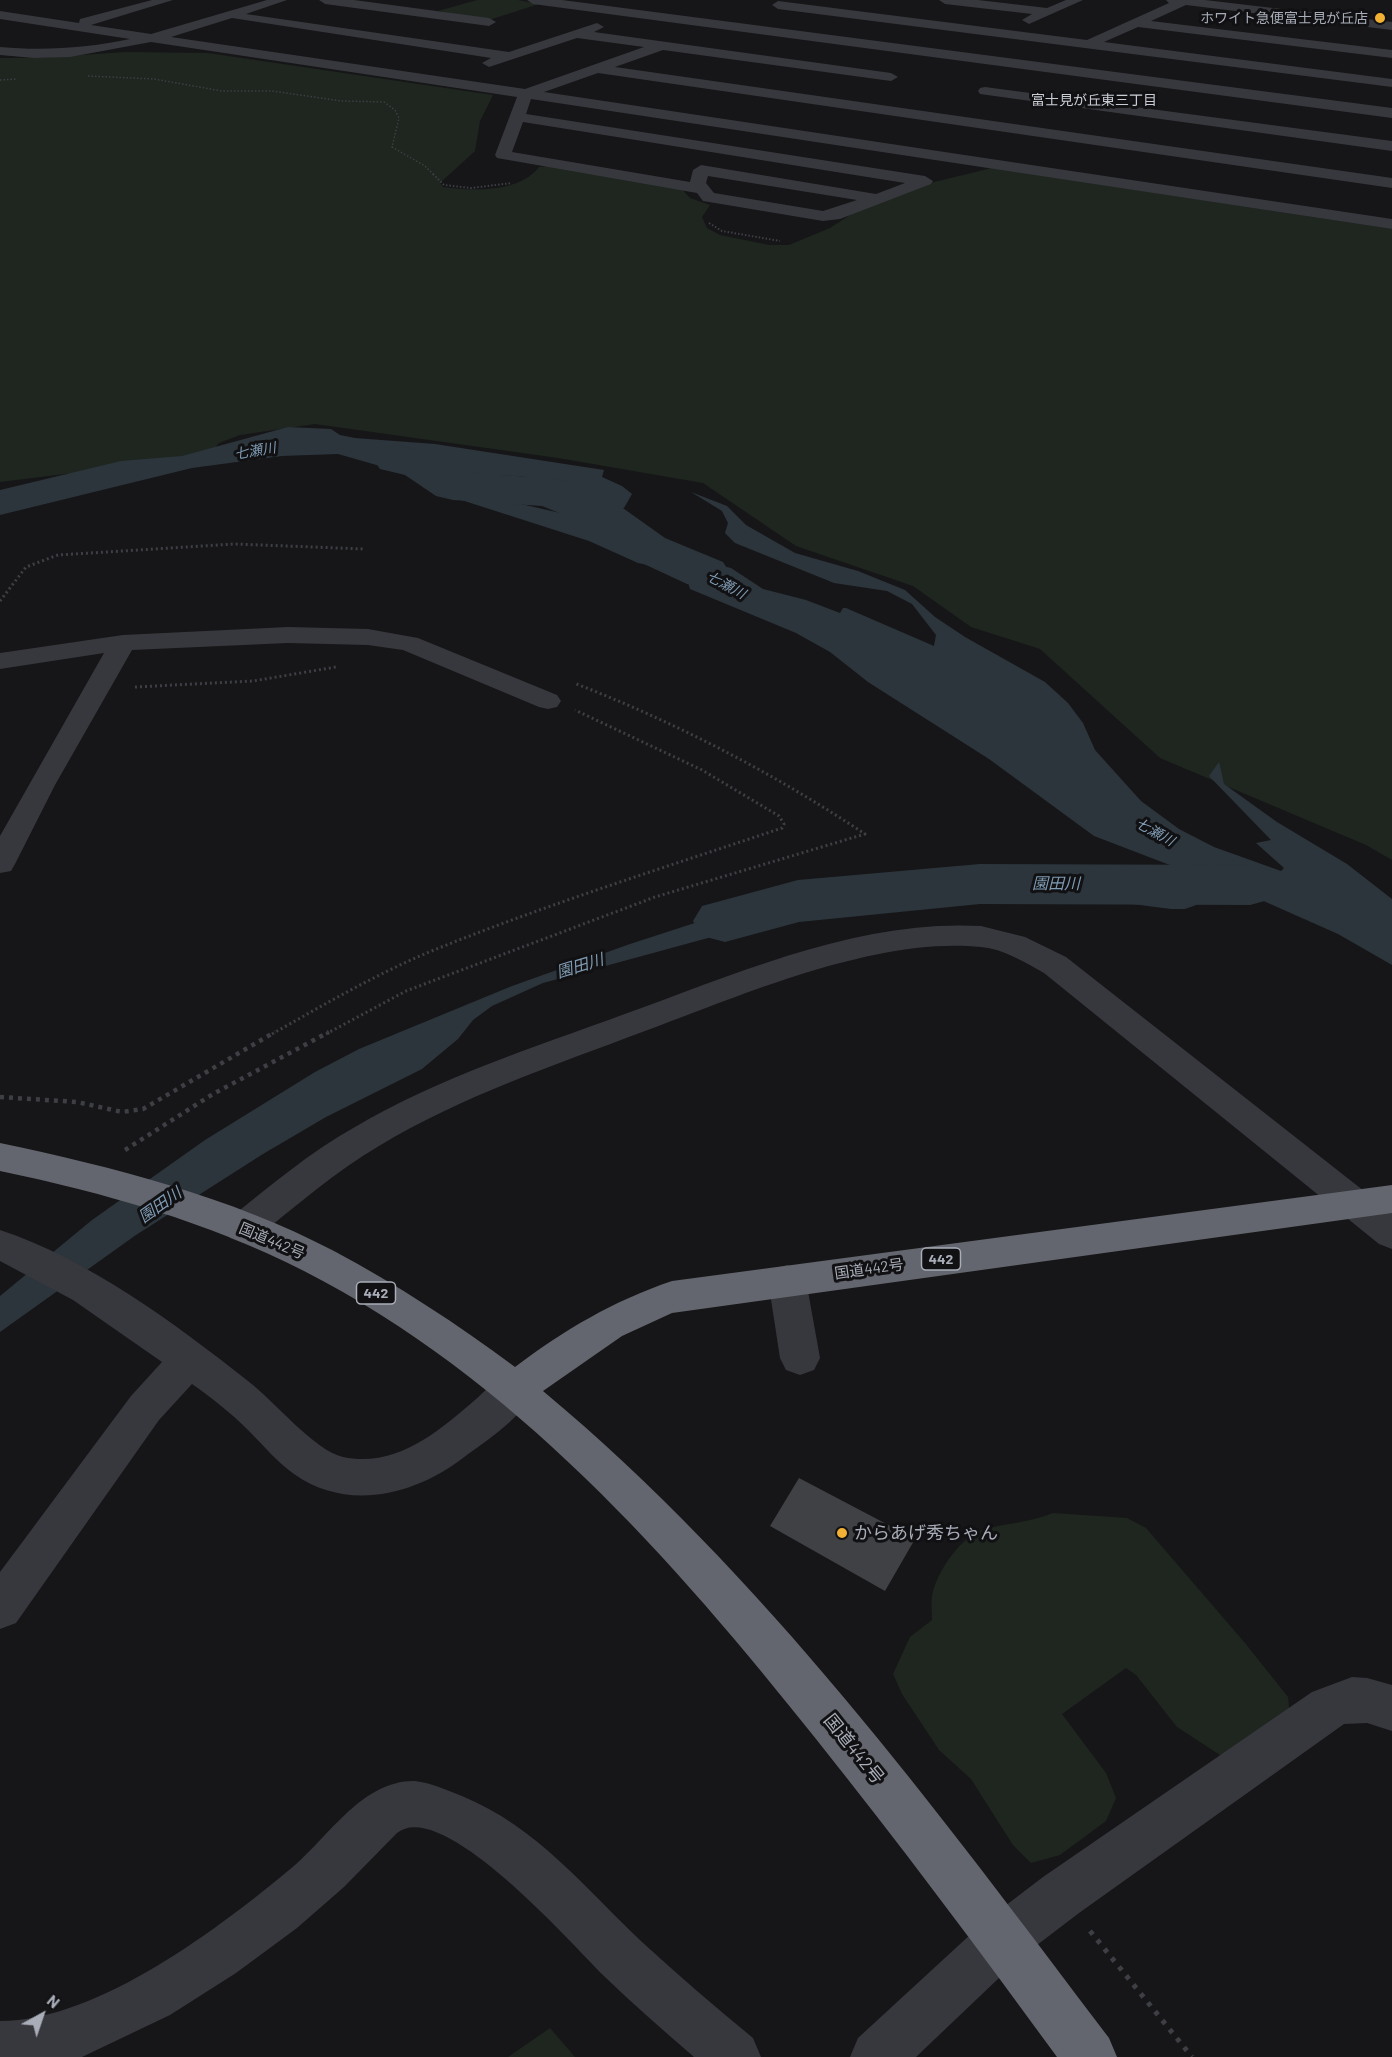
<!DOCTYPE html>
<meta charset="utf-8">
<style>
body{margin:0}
#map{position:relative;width:1392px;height:2057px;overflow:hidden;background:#161618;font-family:Barlow,sans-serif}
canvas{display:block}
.north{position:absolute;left:12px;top:1985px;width:60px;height:60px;-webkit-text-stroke:4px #111113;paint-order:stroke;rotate:40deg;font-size:16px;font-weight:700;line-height:24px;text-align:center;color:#a8adb8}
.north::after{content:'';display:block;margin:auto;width:21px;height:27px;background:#a8adb8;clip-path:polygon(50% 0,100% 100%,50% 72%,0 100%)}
</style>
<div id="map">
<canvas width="1392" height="2057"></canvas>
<div class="north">N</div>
</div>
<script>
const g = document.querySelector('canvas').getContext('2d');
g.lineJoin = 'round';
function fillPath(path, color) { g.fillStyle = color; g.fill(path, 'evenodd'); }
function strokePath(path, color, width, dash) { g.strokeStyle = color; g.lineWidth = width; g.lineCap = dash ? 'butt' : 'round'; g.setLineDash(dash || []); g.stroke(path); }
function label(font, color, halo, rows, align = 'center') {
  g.font = font + ' Barlow,"Noto Sans JP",sans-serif'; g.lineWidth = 6; g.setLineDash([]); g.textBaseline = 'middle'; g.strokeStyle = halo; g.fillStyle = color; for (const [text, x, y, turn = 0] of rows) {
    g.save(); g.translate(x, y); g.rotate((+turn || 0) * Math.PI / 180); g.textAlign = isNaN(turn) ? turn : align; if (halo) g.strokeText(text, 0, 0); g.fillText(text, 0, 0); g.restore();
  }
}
fillPath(new Path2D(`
 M 477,0 L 518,0 L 539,4 L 489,20 L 438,11 Z
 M 125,52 L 208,53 L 493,95 L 480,121 L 475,151 L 440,183 L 443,187 C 473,191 519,193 539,167 L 555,166 L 680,187 L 690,198 L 710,205 L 702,217 L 707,228 L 720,235 L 769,245 L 789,245 L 830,228 L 858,210 L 922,185 L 992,168 L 1392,229 L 1392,860 L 1366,845 L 1160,758 L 1040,649 L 971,627 L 913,586 L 796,546 L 703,483 L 558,458 L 315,424 L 240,435 L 219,443 L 214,449 L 195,458 L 0,482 L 0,58 L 38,58 Z
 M 1053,1513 L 1127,1518 L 1146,1528 L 1245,1643 L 1288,1697 L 1291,1725 L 1270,1748 L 1220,1755 L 1177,1727 L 1136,1675 L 1126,1668 L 1062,1714 L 1106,1773 L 1116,1798 L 1106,1821 L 1060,1855 L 1031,1863 L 1013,1845 L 971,1779 L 939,1750 L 902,1694 L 893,1674 L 910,1637 L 932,1620 C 932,1612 931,1604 932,1596 C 937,1571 960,1537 985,1529 C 1008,1523 1031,1522 1053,1513 Z
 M 550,2028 L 575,2057 L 508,2057 Z`), '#1e261f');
fillPath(new Path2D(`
 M 288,427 L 331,429 L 340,435 L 355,438 L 435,444 L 604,470 L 602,477 L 622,486 L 632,494 L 624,508 C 608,510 594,495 578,489 C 548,479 517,473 486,477 L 484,490 L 512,502 L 596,521 L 640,535 L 686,557 L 731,568 L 763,589 L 806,600 L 840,613 L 843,608 L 846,608 L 934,646 L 936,635 L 912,604 L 887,591 L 834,583 L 735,543 L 725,533 L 728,523 L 722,511 L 691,492 L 727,506 L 746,525 L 795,553 L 858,571 L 905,590 L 935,617 L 965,637 L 1045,682 L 1068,703 L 1083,723 L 1095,750 L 1141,801 L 1179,829 L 1214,847 L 1281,871 L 1284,868 L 1256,843 L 1271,840 L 1209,776 L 1219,762 L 1224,784 L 1277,822 L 1347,864 L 1392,899 L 1392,965 L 1338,934 L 1259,899 L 1235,894 L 1224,895 L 1185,909 L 1171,909 L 1101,900 L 1063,890 L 1000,887 L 741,929 L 543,983 L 492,1006 L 473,1020 L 458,1039 L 422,1069 L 326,1117 L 263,1154 L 136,1235 L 0,1332 L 0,1296 L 92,1220 L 205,1140 L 315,1072 L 359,1049 L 512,986 L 630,944 L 747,906 L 785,896 L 804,895 L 852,905 L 923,886 L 987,874 L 1019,873 L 1098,889 L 1164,895 L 1199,887 L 1209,880 L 1094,836 L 989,759 L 868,682 L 830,652 L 796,633 L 690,589 L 686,576 L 677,571 L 638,563 L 589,541 L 424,488 L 417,480 L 394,470 L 338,454 L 282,456 L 192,468 L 0,515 L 0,490 L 121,461 L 182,456 Z`), '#2c353c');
fillPath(new Path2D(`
 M 396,445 L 436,454 L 464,473 L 550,478 L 567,482 L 613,501 L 665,538 L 723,562 L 730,573 L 723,584 L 705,588 L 687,584 L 631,558 L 579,521 L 542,506 L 453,500 L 436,496 L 405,475 L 380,469 L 373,459 L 380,449 Z
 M 980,864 L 1250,865 L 1272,871 L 1282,885 L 1272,899 L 1250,905 L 980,904 L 799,922 L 725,942 L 702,936 L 693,921 L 702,906 L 798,880 Z`), '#2c353c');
fillPath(new Path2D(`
 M 799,1478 L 915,1539 L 885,1591 L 770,1526 Z`), '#404145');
strokePath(new Path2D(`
 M 88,76 L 154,79 L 222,91 L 272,91 L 342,101 L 384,102 L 395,110 L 399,118 L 392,147 L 425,166 L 434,175
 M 0,80 L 17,79`), '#3d3f44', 1.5, [1.5, 2]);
strokePath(new Path2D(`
 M 433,174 L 444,185 L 471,188 L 512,183
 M 709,223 L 722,231 L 780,241`), '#3d3f44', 2, [1.5, 2]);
strokePath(new Path2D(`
 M 0,601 L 26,567 L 58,555 L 234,544 L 365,549
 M 135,687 L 253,681 L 336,667
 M 272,1034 C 325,1004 378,973 434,950 C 548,904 666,867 782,828 L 784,824 L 779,816 L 702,770 L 575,710
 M 326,1034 L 406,991 L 655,897 L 865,834 C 773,773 677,723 574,683`), '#3d3f44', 3, [2, 3]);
strokePath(new Path2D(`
 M 0,1097 L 77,1102 L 122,1112 L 143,1109 L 275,1032
 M 125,1150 L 213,1094 L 329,1032`), '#3d3f44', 4.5, [4, 5]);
strokePath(new Path2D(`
 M 1090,1931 L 1192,2057`), '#3d3f44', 5, [4.5, 7]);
fillPath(new Path2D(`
 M 152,0 L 173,0 L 91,25 L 151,34 L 267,0 L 287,0 L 246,14 L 509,52 L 597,23 L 604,27 L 594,32 L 891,73 L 898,77 L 891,81 L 663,50 L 615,67 L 1392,178 L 1392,188 L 598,73 L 544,92 L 1392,219 L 1392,229 L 531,99 L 526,114 L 925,176 L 933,181 L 931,184 L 840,219 L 823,221 L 703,201 L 697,193 L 497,158 L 495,155 L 517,97 L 151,42 L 70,57 L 34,58 L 0,55 L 0,47 C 45,51 86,48 130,39 L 0,19 L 0,11 L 79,23 L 80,19 ZM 232,18 L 491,58 L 482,63 L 489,67 L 577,38 L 644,47 L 525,89 L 171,37 ZM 523,122 L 905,183 L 876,194 L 701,165 L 693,170 L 690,182 L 512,152 ZM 708,176 L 857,200 L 823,211 L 714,193 L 706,183 Z
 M 319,0 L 354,0 L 489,18 L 496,22 L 489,26 L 325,4 Z
 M 527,0 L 562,0 L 1392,108 L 1392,118 L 533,4 Z
 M 939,0 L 978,0 L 1047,8 L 1066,0 L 1083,0 L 1029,24 L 1022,20 L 1032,14 L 945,4 Z
 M 1166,0 L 1205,0 L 1392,22 L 1392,30 L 1186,5 L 1151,21 L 1392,50 L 1392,58 L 1138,27 L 1104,42 L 1392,79 L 1392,87 L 778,9 L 772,5 L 778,1 L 1087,40 L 1169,3 Z
 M 985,87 L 1392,141 L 1392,151 L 980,94 L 978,91 L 980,88 Z
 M 288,627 L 368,629 L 418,638 L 557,695 L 561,701 L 557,707 L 548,709 L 539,707 L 403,650 L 368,645 L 288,643 L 132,650 L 55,785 L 15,864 L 11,871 L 0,873 L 0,836 L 104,653 L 0,669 L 0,653 L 123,635 Z
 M 981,926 L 1025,937 L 1066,957 L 1392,1213 L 1392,1249 L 1379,1244 L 1044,973 C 1024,962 1004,949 981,947 C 877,936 742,995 645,1031 C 555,1065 462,1096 379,1146 C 335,1172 296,1206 256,1238 L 243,1243 L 230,1238 L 225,1228 L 230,1218 C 270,1186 310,1152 355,1127 C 438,1078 532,1048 622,1015 C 736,974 858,919 981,926 Z
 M 0,1230 C 88,1259 176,1324 248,1381 C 273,1400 315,1451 343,1457 C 396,1468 438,1432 475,1400 C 486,1390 497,1377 512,1374 C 518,1372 524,1376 529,1378 L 535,1390 C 522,1418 487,1440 463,1458 C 415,1495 347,1512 294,1474 C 277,1462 263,1445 248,1430 C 231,1413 212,1398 192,1384 L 159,1420 L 16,1623 L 0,1629 L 0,1572 L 131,1396 L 162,1362 L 73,1300 L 0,1261 Z
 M 787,1265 L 800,1269 L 806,1280 L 820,1358 L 814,1370 L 800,1375 L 786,1370 L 780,1358 L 768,1280 L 774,1269 Z
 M 1352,1677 L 1367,1678 L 1392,1685 L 1392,1731 L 1367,1723 L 1344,1724 L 1079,1913 L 1020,1958 L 916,2057 L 850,2057 L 858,2038 L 984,1922 L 1043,1877 L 1312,1692 Z
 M 415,1781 C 431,1783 447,1790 462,1796 C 537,1827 585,1888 642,1942 C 678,1975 715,2007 753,2038 L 761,2057 L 694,2057 C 664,2031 634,2005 605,1977 C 576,1949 443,1796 397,1833 L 344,1887 L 297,1928 L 236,1973 L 170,2015 L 82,2057 L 0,2057 L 0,2021 C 98,2021 221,1927 295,1865 C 330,1835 363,1780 415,1781 Z`), '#37383d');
fillPath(new Path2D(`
 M 0,1143 C 114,1167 231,1197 334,1251 C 398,1285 457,1324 515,1367 C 564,1330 613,1301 672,1281 L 1392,1185 L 1392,1213 L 672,1313 L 622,1336 L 543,1391 C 764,1575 937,1810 1109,2038 L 1117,2057 L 1057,2057 C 979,1950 899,1843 816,1739 C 673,1559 512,1377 304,1271 C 208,1222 105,1193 0,1171 Z`), '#63666e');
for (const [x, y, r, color] of [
 [1380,18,6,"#f2b134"],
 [842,1533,6,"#f2b134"]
]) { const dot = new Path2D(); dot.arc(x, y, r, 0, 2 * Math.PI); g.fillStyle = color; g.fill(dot); strokePath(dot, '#111113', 2); }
label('14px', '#a8adb8', '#111113', [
 ["ホワイト急便富士見が丘店",1368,18]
], 'right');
label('14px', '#c9ccd4', '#111113', [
 ["富士見が丘東三丁目",1094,100]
]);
label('italic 14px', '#7f9bb3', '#111113', [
 ["七瀬川",255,451,-10],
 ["七瀬川",726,585,28],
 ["七瀬川",1155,832,29]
]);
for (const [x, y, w] of [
 [941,1259,39],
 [376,1293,39]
]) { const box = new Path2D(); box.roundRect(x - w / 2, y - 11, w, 22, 4.5); g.fillStyle = '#111113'; g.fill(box); strokePath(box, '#a8adb8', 1.5); }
label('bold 14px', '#a8adb8', null, [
 ["442",941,1259],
 ["442",376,1293]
]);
label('15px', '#a8adb8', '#111113', [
 ["国道442号",272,1241,23],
 ["国道442号",869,1269,-8]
]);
label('italic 16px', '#7f9bb3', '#111113', [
 ["園田川",1056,884],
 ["園田川",580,966,-17],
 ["園田川",160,1205,-35]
]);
label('18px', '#a8adb8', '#111113', [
 ["からあげ秀ちゃん",854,1533]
], 'left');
label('18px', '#a8adb8', '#111113', [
 ["国道442号",854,1749,51]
]);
</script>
